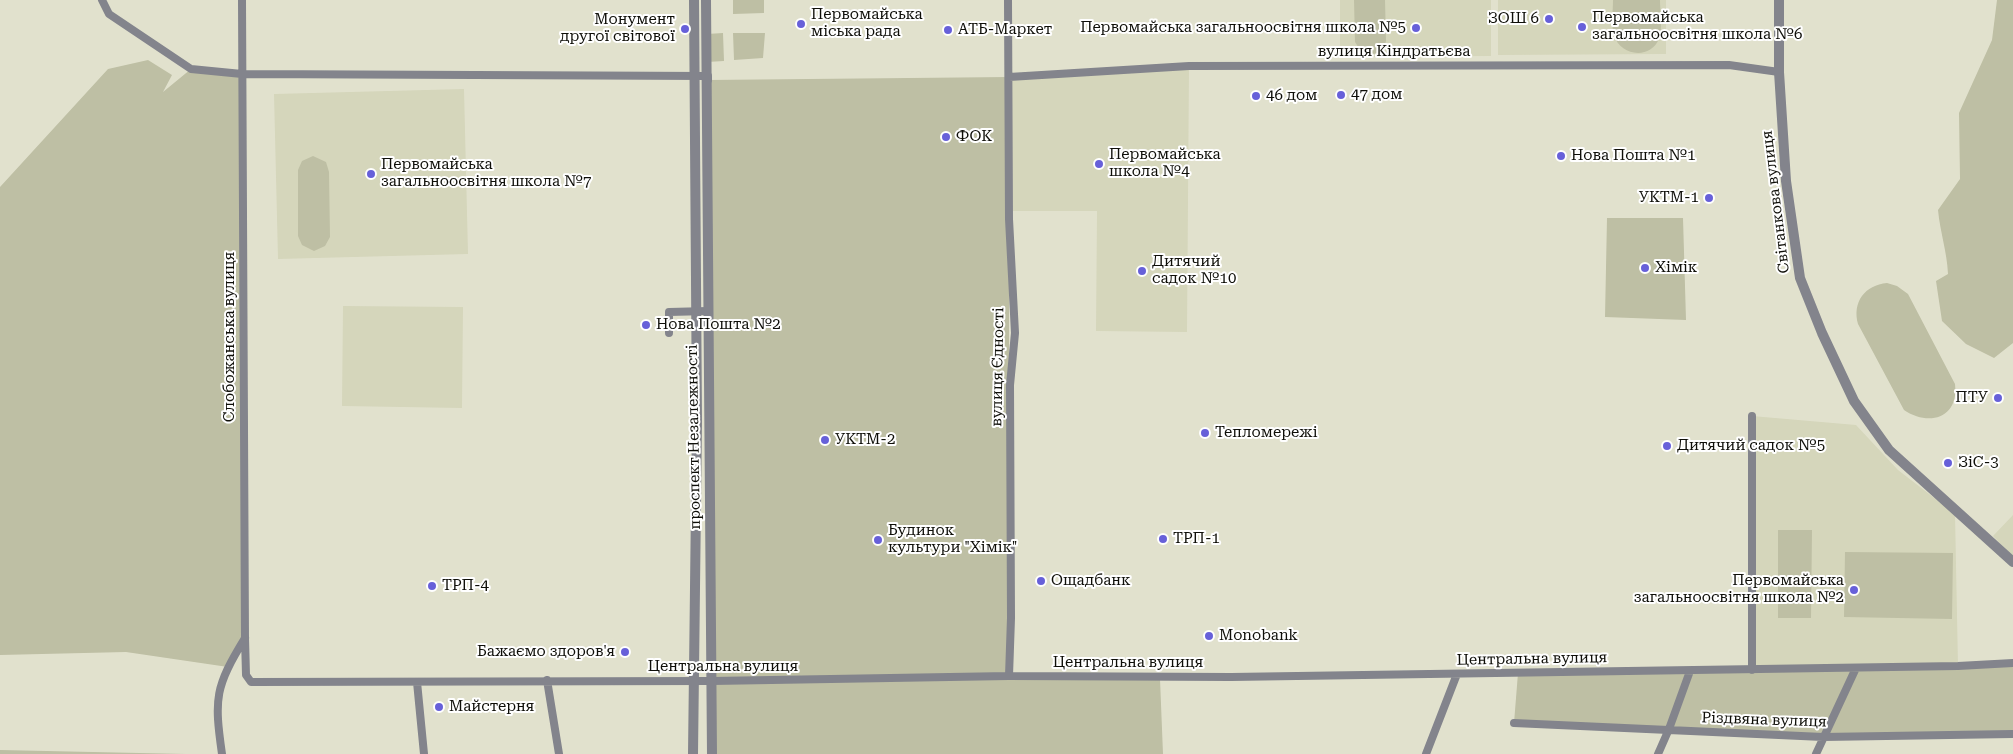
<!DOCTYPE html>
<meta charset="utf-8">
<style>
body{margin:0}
canvas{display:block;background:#e1e1cd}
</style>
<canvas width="2013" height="754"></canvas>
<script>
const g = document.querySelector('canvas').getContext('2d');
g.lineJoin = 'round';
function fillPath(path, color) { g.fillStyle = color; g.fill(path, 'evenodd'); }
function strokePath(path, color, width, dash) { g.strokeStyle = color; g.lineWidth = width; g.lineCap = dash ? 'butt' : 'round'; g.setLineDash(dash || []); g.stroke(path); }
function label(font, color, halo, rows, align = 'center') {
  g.font = font + ' "Roboto Serif",serif'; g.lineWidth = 4; g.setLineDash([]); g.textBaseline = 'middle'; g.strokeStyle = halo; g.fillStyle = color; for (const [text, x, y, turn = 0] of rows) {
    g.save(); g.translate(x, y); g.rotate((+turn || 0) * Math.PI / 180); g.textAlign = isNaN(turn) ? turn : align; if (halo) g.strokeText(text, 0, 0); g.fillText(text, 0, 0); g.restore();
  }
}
fillPath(new Path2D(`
 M 1340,0 L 1491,0 L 1491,56 L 1340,57 Z
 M 1498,0 L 1666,0 L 1666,54 L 1498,55 Z
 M 1189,66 L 1187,332 L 1096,331 L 1097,211 L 1009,211 L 1009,77 Z
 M 464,89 L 468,254 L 278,259 L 274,94 Z
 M 343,306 L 463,307 L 462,408 L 342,406 Z
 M 1752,416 L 1856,425 L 1898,470 L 1955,514 L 1958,666 L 1752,670 Z
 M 2013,515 L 2013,557 L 1993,536 Z`), '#d5d6bb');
fillPath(new Path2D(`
 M 733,0 L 764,0 L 764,13 L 733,14 Z
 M 1354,0 L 1385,0 L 1386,41 C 1383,53 1373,57 1362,53 L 1355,42 Z
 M 1613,0 L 1660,0 C 1660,12 1663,28 1659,39 C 1650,60 1620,56 1614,35 C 1611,25 1613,11 1613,0 Z
 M 1997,0 L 2013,0 L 2013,343 L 1994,358 L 1966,344 L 1942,321 L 1936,281 L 1948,274 C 1947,251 1940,232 1938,210 L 1960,179 L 1959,113 L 1992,40 Z
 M 723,33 L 724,61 L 707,62 L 707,34 Z
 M 733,33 L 765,33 L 763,58 L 734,60 Z
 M 148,60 L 172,75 L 163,92 L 191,69 L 242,74 L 245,638 L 228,667 L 126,652 L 0,655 L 0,187 L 108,69 Z
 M 1009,77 L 1009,675 L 1160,679 L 1163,754 L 714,754 L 708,80 Z
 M 313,156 L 326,162 L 329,172 L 330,237 L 325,246 L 314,251 L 302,245 L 298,236 L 298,170 L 302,161 Z
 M 1607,218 L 1683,218 L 1686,320 L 1605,317 Z
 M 1887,283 L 1897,286 L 1908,294 L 1955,384 C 1959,418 1929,427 1904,410 L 1858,324 C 1852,302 1865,285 1887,283 Z
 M 1778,530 L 1812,530 L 1811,618 L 1778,618 Z
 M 1845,552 L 1953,553 L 1952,619 L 1844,617 Z
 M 2013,663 L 2013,734 L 1823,737 L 1514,723 L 1518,673 Z
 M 0,750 L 186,754 L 0,754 Z`), '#bebfa4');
strokePath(new Path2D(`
 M 102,0 L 109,14 L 191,69 L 242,74 L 708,76 L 708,80
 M 242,0 L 245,638 L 246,675 L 251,682 L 712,681 L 1009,676 L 1231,677 L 1958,666 L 2013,663
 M 1008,0 L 1009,219 L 1015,333 L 1010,385 L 1011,618 L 1009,676
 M 1009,77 L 1189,66 L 1729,65 L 1779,72
 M 669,333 L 669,312 L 708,311
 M 1752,416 L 1752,670
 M 547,680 L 559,754
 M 417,682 L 424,754
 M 1514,723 L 1823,737 L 2013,734
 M 222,754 C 214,698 215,687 245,638
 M 1426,754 L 1457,674
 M 1658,754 L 1669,729 L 1690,671
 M 1816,754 L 1856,668`), '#83848c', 8);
strokePath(new Path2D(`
 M 706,0 L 712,754
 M 1779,0 L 1779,72 L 1786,181 L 1800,278 L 1822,333 L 1854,401 L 1889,450 L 2013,562
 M 693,754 L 697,421 L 694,0`), '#83848c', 10);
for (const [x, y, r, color] of [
 [1549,19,5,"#6760d9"],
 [801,24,5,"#6760d9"],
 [1582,27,5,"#6760d9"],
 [1416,28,5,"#6760d9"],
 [685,29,5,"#6760d9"],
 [948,30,5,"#6760d9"],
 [1341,95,5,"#6760d9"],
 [1256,96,5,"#6760d9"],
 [946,137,5,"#6760d9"],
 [1561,156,5,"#6760d9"],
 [1099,164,5,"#6760d9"],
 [371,174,5,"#6760d9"],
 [1709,198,5,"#6760d9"],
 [1645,268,5,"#6760d9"],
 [1142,271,5,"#6760d9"],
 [646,325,5,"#6760d9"],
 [1998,398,5,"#6760d9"],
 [1205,433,5,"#6760d9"],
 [825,440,5,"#6760d9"],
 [1667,446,5,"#6760d9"],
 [1948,463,5,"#6760d9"],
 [1163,539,5,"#6760d9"],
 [878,540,5,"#6760d9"],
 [1041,581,5,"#6760d9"],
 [432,586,5,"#6760d9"],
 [1854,590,5,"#6760d9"],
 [1209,636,5,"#6760d9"],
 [625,652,5,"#6760d9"],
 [439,707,5,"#6760d9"]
]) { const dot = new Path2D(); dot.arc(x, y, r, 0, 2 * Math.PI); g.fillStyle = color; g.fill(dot); strokePath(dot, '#fff', 2); }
label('15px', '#0e0e08', '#fff', [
 ["Первомайська",811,15],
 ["мiська рада",811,32],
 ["Первомайська",1592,18],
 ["загальноосвітня школа №6",1592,35],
 ["ЗОШ 6",1539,19,"right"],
 ["Монумент",675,20,"right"],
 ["другої світової",675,37,"right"],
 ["Первомайська загальноосвітня школа №5",1406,28,"right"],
 ["АТБ-Маркет",958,30],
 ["47 дом",1351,95],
 ["46 дом",1266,96],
 ["ФОК",956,137],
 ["Первомайська",1109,155],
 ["школа №4",1109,172],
 ["Нова Пошта №1",1571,156],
 ["Первомайська",381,165],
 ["загальноосвітня школа №7",381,182],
 ["УКТМ-1",1699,198,"right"],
 ["Дитячий",1152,262],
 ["садок №10",1152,279],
 ["Хімік",1655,268],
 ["Нова Пошта №2",656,325],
 ["ПТУ",1988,398,"right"],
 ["Тепломережі",1215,433],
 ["УКТМ-2",835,440],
 ["Дитячий садок №5",1677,446],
 ["ЗіС-3",1958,463],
 ["Будинок",888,531],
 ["культури \"Хімік\"",888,548],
 ["ТРП-1",1173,539],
 ["Ощадбанк",1051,581],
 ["Первомайська",1844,581,"right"],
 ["загальноосвітня школа №2",1844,598,"right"],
 ["ТРП-4",442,586],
 ["Monobank",1219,636],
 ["Бажаємо здоров'я",615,652,"right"],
 ["Майстерня",449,707]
], 'left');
label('15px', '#0e0e08', '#fff', [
 ["вулиця Кіндратьєва",1394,52],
 ["Світанкова вулиця",1776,202,-97],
 ["Слобожанська вулиця",230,337,-90],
 ["вулиця Єдності",998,367,-89],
 ["проспект Незалежності",694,437,-91],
 ["Центральна вулиця",1532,659,-1],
 ["Центральна вулиця",1128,663],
 ["Центральна вулиця",723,667],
 ["Різдвяна вулиця",1764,720,2]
]);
</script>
